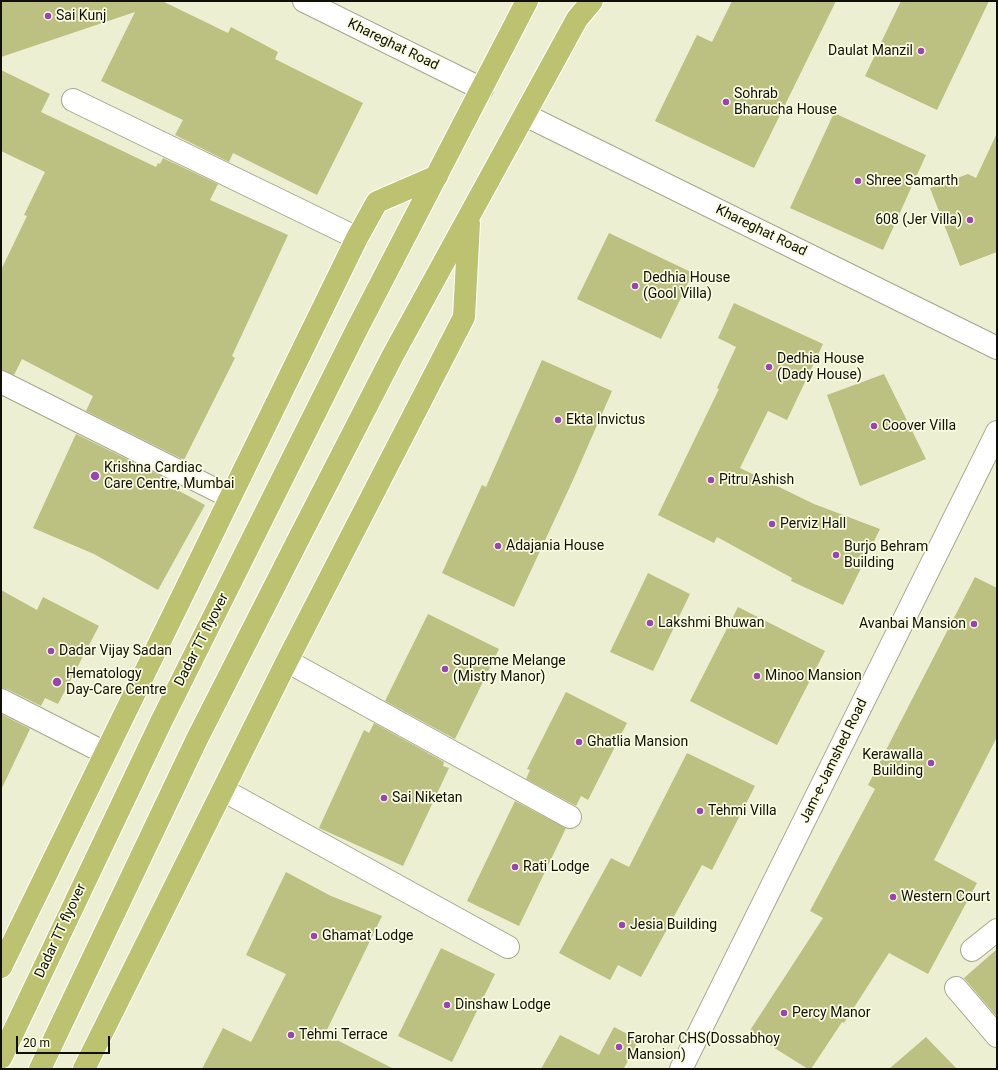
<!DOCTYPE html>
<style>
body{margin:0}
#map{position:relative;width:998px;height:1070px;overflow:hidden;background:#ecefd1;font-family:Roboto,sans-serif}
canvas{display:block}
.frame{position:absolute;inset:0;border:2px solid #101007;pointer-events:none}
.scale{position:absolute;left:16px;top:1036px;width:94px;height:18px;box-sizing:border-box;border:2px solid #101007;border-top:0;padding-left:5px;font-size:12px;line-height:14px;white-space:nowrap;color:#101007;-webkit-text-stroke:3px #f9fcde;paint-order:stroke}
</style>
<div id="map">
<canvas width="998" height="1070"></canvas>
<div class="frame"></div>
<div class="scale">20 m</div>
</div>
<script>
const g = document.querySelector('canvas').getContext('2d');
g.lineJoin = 'round';
function fillPath(path, color) { g.fillStyle = color; g.fill(path, 'evenodd'); }
function strokePath(path, color, width, dash) { g.strokeStyle = color; g.lineWidth = width; g.lineCap = dash ? 'butt' : 'round'; g.setLineDash(dash || []); g.stroke(path); }
function label(font, color, halo, rows, align = 'center') {
  g.font = font + ' Roboto,sans-serif'; g.lineWidth = 3.5; g.setLineDash([]); g.textBaseline = 'middle'; g.strokeStyle = halo; g.fillStyle = color; for (const [text, x, y, turn = 0] of rows) {
    g.save(); g.translate(x, y); g.rotate((+turn || 0) * Math.PI / 180); g.textAlign = isNaN(turn) ? turn : align; if (halo) g.strokeText(text, 0, 0); g.fillText(text, 0, 0); g.restore();
  }
}
fillPath(new Path2D(`
 M 1,1 L 162,1 L 228,33 L 231,27 L 278,52 L 275,59 L 363,103 L 317,195 L 233,153 L 229,162 L 175,135 L 183,120 L 101,81 L 135,12 L 1,57 Z
 M 732,1 L 836,1 L 754,168 L 655,121 L 697,35 L 712,42 Z
 M 901,1 L 989,1 L 937,110 L 865,76 Z
 M 1,70 L 50,94 L 41,112 L 156,167 L 158,163 L 160,164 L 163,158 L 218,184 L 210,200 L 288,235 L 232,356 L 235,358 L 184,460 L 86,411 L 93,396 L 22,359 L 14,375 L 1,370 L 1,270 L 27,216 L 24,215 L 45,172 L 1,151 Z
 M 834,113 L 926,155 L 883,250 L 790,208 Z
 M 997,133 L 997,252 L 960,266 L 930,188 L 968,174 L 976,178 Z
 M 609,233 L 693,273 L 661,339 L 577,299 Z
 M 734,303 L 823,344 L 787,420 L 768,411 L 740,468 L 814,504 L 880,529 L 843,605 L 791,581 L 792,578 L 717,537 L 714,543 L 658,515 L 719,389 L 717,388 L 736,347 L 718,338 Z
 M 542,360 L 612,391 L 573,480 L 514,607 L 442,573 L 482,485 L 486,487 Z
 M 884,374 L 926,459 L 860,486 L 827,395 Z
 M 76,434 L 173,482 L 170,486 L 205,505 L 158,590 L 94,554 L 33,528 Z
 M 648,573 L 690,594 L 653,671 L 610,652 Z
 M 975,577 L 997,588 L 997,737 L 934,860 L 977,883 L 928,974 L 889,953 L 844,1023 L 842,1022 L 811,1069 L 808,1069 L 749,1032 L 823,918 L 810,911 L 875,789 L 868,785 Z
 M 1,590 L 37,610 L 43,597 L 99,626 L 58,704 L 45,698 L 41,706 L 7,689 L 1,688 Z
 M 738,607 L 825,651 L 777,745 L 690,701 Z
 M 428,614 L 499,649 L 455,739 L 385,701 Z
 M 566,692 L 627,723 L 588,800 L 581,796 L 576,806 L 526,779 L 530,770 L 527,769 Z
 M 1,714 L 30,729 L 1,790 Z
 M 374,723 L 444,762 L 443,766 L 449,768 L 403,866 L 319,828 L 364,730 L 369,733 Z
 M 687,753 L 755,786 L 712,870 L 702,865 L 641,977 L 618,965 L 610,980 L 559,953 L 611,858 L 629,867 Z
 M 515,801 L 566,828 L 519,926 L 467,901 Z
 M 286,872 L 331,896 L 382,916 L 325,1034 L 394,1069 L 202,1069 L 223,1028 L 251,1042 L 286,974 L 246,955 Z
 M 441,948 L 495,974 L 452,1062 L 398,1036 Z
 M 997,949 L 997,1017 L 964,978 Z
 M 614,1027 L 639,1040 L 624,1068 L 627,1069 L 541,1069 L 560,1035 L 599,1055 Z
 M 926,1037 L 957,1069 L 889,1069 Z`), '#bcc081');
const minor = new Path2D(`
 M 304,1 L 482,89
 M 73,100 L 357,238
 M 525,115 L 997,348
 M 1,382 L 230,497
 M 287,661 L 570,817
 M 1,700 L 105,753
 M 223,790 L 508,947
 M 972,950 L 997,930
 M 956,988 L 997,1036
 M 681,1069 L 997,432`);
const highway = new Path2D(`
 M 1,967 L 357,238 L 377,202 L 437,176
 M 1,1058 L 161,722 L 356,331 L 527,1
 M 40,1069 L 197,739 L 298,540 L 393,355 L 577,19 L 592,1
 M 84,1069 L 287,661 L 464,317 L 469,223`);
strokePath(minor, '#a4a78b', 24);
strokePath(highway, '#fff', 24);
strokePath(minor, '#fff', 22);
strokePath(highway, '#bdc271', 22);
for (const [x, y, r, color] of [
 [48,16,4,"#9944b2"],
 [921,51,4,"#9944b2"],
 [726,102,4,"#9944b2"],
 [858,181,4,"#9944b2"],
 [970,220,4,"#9944b2"],
 [635,286,4,"#9944b2"],
 [769,367,4,"#9944b2"],
 [558,420,4,"#9944b2"],
 [874,426,4,"#9944b2"],
 [95,476,5,"#9944b2"],
 [711,480,4,"#9944b2"],
 [772,524,4,"#9944b2"],
 [498,546,4,"#9944b2"],
 [836,555,4,"#9944b2"],
 [650,623,4,"#9944b2"],
 [974,624,4,"#9944b2"],
 [51,651,4,"#9944b2"],
 [445,669,4,"#9944b2"],
 [757,676,4,"#9944b2"],
 [57,682,5,"#9944b2"],
 [579,742,4,"#9944b2"],
 [931,763,4,"#9944b2"],
 [384,798,4,"#9944b2"],
 [700,811,4,"#9944b2"],
 [515,867,4,"#9944b2"],
 [893,897,4,"#9944b2"],
 [622,925,4,"#9944b2"],
 [314,936,4,"#9944b2"],
 [447,1005,4,"#9944b2"],
 [784,1013,4,"#9944b2"],
 [291,1035,4,"#9944b2"],
 [619,1047,4,"#9944b2"]
]) { const dot = new Path2D(); dot.arc(x, y, r, 0, 2 * Math.PI); g.fillStyle = color; g.fill(dot); strokePath(dot, '#f9fcde', 1.5); }
label('14px', '#101007', '#f9fcde', [
 ["Sai Kunj",56,16],
 ["Daulat Manzil",913,51,"right"],
 ["Sohrab",734,94],
 ["Bharucha House",734,110],
 ["Shree Samarth",866,181],
 ["608 (Jer Villa)",962,220,"right"],
 ["Dedhia House",643,278],
 ["(Gool Villa)",643,294],
 ["Dedhia House",777,359],
 ["(Dady House)",777,375],
 ["Ekta Invictus",566,420],
 ["Coover Villa",882,426],
 ["Krishna Cardiac",104,468],
 ["Care Centre, Mumbai",104,484],
 ["Pitru Ashish",719,480],
 ["Perviz Hall",780,524],
 ["Adajania House",506,546],
 ["Burjo Behram",844,547],
 ["Building",844,563],
 ["Lakshmi Bhuwan",658,623],
 ["Avanbai Mansion",966,624,"right"],
 ["Dadar Vijay Sadan",59,651],
 ["Supreme Melange",453,661],
 ["(Mistry Manor)",453,677],
 ["Hematology",66,674],
 ["Day-Care Centre",66,690],
 ["Minoo Mansion",765,676],
 ["Ghatlia Mansion",587,742],
 ["Kerawalla",923,755,"right"],
 ["Building",923,771,"right"],
 ["Sai Niketan",392,798],
 ["Tehmi Villa",708,811],
 ["Rati Lodge",523,867],
 ["Western Court",901,897],
 ["Jesia Building",630,925],
 ["Ghamat Lodge",322,936],
 ["Dinshaw Lodge",455,1005],
 ["Percy Manor",792,1013],
 ["Tehmi Terrace",299,1035],
 ["Farohar CHS(Dossabhoy",627,1039],
 ["Mansion)",627,1055]
], 'left');
label('14px', '#101007', '#f9fcde', [
 ["Khareghat Road",393,45,26],
 ["Khareghat Road",761,231,26],
 ["Dadar TT flyover",202,640,-63],
 ["Jam-e-Jamshed Road",834,761,-64],
 ["Dadar TT flyover",61,931,-65]
]);
</script>
